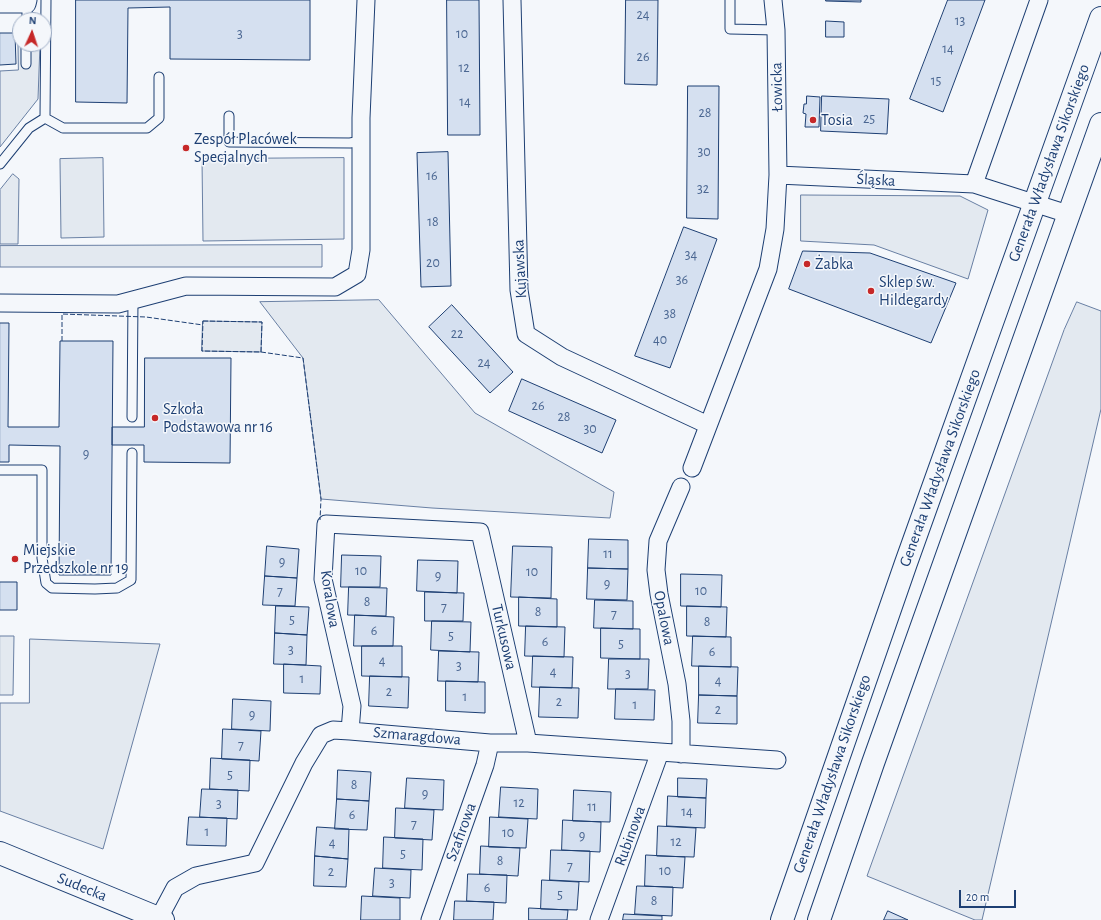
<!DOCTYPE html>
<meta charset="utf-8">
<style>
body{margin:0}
#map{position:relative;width:1101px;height:920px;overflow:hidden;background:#f4f7fb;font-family:"Alegreya Sans",sans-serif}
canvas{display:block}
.north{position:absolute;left:12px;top:12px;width:40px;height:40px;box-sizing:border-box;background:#f4f7fb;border:1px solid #9eadc5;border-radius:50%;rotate:3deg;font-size:11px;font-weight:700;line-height:16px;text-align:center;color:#1d3f73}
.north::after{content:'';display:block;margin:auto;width:14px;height:18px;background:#c62828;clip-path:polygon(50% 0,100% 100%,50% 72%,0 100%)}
.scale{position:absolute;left:959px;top:890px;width:57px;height:18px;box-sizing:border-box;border:2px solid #1d3f73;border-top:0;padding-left:5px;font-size:12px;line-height:14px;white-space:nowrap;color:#1d3f73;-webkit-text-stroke:3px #f4f7fb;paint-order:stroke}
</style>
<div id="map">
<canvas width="1101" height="920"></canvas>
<div class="north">N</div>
<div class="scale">20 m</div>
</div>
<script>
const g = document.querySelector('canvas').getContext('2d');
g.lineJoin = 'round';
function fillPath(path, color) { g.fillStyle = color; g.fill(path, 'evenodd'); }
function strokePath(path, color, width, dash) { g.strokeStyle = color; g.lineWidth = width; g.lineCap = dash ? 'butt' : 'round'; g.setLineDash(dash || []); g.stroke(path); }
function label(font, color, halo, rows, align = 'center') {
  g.font = font + ' "Alegreya Sans",sans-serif'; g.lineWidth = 3; g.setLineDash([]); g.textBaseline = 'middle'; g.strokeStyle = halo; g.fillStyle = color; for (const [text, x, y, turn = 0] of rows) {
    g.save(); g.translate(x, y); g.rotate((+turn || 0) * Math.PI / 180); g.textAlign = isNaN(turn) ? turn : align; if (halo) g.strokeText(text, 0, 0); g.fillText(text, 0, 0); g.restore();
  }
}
const green = new Path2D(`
 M 18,24 L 20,25 L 20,44 L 40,44 L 38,99 L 0,147 L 0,71 L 18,70 Z
 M 103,158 L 104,237 L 61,238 L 60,159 Z
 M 344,158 L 344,239 L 203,241 L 202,159 Z
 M 13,174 L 19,179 L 18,244 L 0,244 L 0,190 Z
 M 801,195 L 960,196 L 988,210 L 968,279 L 874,245 L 801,241 Z
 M 322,245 L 322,267 L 0,267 L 0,246 Z
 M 379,300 L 475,413 L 614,492 L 610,518 L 432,508 L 321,499 L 303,358 L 260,302 Z
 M 1077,302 L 1101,311 L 1101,409 L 982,920 L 975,920 L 867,876 L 1064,330 Z
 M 203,321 L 262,322 L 261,352 L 202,351 Z
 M 0,636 L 14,636 L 13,695 L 0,695 Z
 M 30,639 L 160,644 L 103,849 L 0,811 L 0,703 L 29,703 Z`);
fillPath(green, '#e3e9f0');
strokePath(green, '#687fa3', 1);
const building = new Path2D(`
 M 76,0 L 310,0 L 310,60 L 170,59 L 170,7 L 128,8 L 127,103 L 76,102 Z
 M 447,0 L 479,0 L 480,135 L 448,135 Z
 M 626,0 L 658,0 L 657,85 L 625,84 Z
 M 826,0 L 861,0 L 861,2 L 826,1 Z
 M 948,0 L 985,0 L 943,112 L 910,99 Z
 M 826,21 L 844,22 L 844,37 L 826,37 Z
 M 0,33 L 15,33 L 16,64 L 0,65 Z
 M 688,86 L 719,86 L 718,219 L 687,218 Z
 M 807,96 L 820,97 L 819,127 L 805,127 L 806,114 L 803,113 L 804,104 L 806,104 Z
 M 822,96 L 889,99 L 887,134 L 821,131 Z
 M 448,152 L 451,286 L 421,287 L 417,153 Z
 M 684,227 L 717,239 L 670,368 L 635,356 Z
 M 803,251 L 870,253 L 956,283 L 931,343 L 789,289 Z
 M 452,305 L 513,372 L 490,393 L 429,327 Z
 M 0,323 L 9,323 L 8,427 L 59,427 L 60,341 L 113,341 L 111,575 L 59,575 L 60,446 L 9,445 L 9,462 L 0,462 Z
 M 145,358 L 231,358 L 230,463 L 144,462 L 144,445 L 112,445 L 112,427 L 144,427 Z
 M 522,379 L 616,420 L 602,453 L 509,411 Z
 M 589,539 L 628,540 L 628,569 L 588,568 Z
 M 267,546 L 299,549 L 297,578 L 265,576 Z
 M 513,546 L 552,547 L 551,598 L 511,597 Z
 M 342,555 L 381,556 L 380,587 L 341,587 Z
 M 418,560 L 458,561 L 457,593 L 417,591 Z
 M 588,568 L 628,569 L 627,600 L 587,599 Z
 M 681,574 L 722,575 L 721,607 L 681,606 Z
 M 265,576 L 297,578 L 295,606 L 263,605 Z
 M 0,582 L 17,582 L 17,610 L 0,610 Z
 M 349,587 L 387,588 L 386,616 L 348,615 Z
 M 425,592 L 464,593 L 463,621 L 425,621 Z
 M 519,597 L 557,599 L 557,627 L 519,626 Z
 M 595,600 L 633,601 L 633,629 L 594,628 Z
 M 276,606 L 309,607 L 307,635 L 275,633 Z
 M 687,606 L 727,607 L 726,637 L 687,636 Z
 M 355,615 L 394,617 L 393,646 L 354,646 Z
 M 432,621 L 471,622 L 470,652 L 431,650 Z
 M 526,626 L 565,627 L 564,657 L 525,656 Z
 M 601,628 L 640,629 L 640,659 L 601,658 Z
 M 275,633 L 307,635 L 306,665 L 274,664 Z
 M 693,636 L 731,637 L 731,667 L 692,666 Z
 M 362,646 L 402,646 L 402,677 L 362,676 Z
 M 439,651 L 479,652 L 478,682 L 438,681 Z
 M 533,656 L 573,657 L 572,688 L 532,687 Z
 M 609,659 L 649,659 L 648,689 L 608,689 Z
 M 284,664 L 321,666 L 320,694 L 284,693 Z
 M 699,666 L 738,667 L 737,696 L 699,695 Z
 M 370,676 L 409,677 L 408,708 L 369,706 Z
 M 446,681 L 485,682 L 485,713 L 446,711 Z
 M 540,687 L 579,688 L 578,718 L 539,717 Z
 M 616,689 L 655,690 L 654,720 L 615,719 Z
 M 699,695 L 737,696 L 737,724 L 698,723 Z
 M 233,699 L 271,701 L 270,731 L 232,729 Z
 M 223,729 L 261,731 L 259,761 L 222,759 Z
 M 211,758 L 250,760 L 249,791 L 210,789 Z
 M 338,770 L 371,772 L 369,801 L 337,799 Z
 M 407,778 L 444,780 L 443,810 L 405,808 Z
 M 678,778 L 707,779 L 706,798 L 678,797 Z
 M 501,787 L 538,789 L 537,819 L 499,817 Z
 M 202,789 L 238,790 L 237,819 L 200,817 Z
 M 574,790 L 611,792 L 610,822 L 573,821 Z
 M 668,796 L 706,798 L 705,828 L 667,826 Z
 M 337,799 L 369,801 L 367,830 L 335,829 Z
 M 396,808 L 434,810 L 432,840 L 395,838 Z
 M 189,817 L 227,818 L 226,846 L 187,845 Z
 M 490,817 L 528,819 L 526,848 L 489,847 Z
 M 563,820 L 601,822 L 600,852 L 562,850 Z
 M 658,826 L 696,828 L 694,857 L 657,856 Z
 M 317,827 L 349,829 L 348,859 L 315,856 Z
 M 384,837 L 423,839 L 422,870 L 383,868 Z
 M 481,846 L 520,848 L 518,876 L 480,874 Z
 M 551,850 L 590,851 L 589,882 L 550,880 Z
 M 646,855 L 685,857 L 683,888 L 645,886 Z
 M 315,856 L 348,859 L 346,887 L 314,886 Z
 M 375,868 L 411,870 L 410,898 L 373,896 Z
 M 468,874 L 507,875 L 506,903 L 467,901 Z
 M 542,880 L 579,882 L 577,910 L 541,909 Z
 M 637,886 L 673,887 L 672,916 L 635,914 Z
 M 362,896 L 400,898 L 400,920 L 361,920 Z
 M 455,901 L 494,902 L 493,920 L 454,920 Z
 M 529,908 L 568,910 L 567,920 L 529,920 Z
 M 888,911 L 908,920 L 884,920 Z
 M 624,914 L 662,916 L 662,920 L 623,920 Z`);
fillPath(building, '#d5e0f0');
strokePath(building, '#1d3f73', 1);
const lane = new Path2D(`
 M 730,0 L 730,29 L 776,30
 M 27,20 L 27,4
 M 26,64 L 26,44
 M 229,116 L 229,142 L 350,143 L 361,141
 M 45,118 L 63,128 L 147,128 L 159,118 L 159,77
 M 0,164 L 29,128 L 45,118 L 46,0
 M 132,417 L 133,300
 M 0,470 L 42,470 L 42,558 L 46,583 L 52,588 L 95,589 L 117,588 L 131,580 L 132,453`);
const street = new Path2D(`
 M 512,0 L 519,290 L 526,334 L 562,357 L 708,425
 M 0,4 L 27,4 L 28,0
 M 778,175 L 974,184 L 1068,214
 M 974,184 L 1039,0
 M 0,303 L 118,304 L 186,286 L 335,287 L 357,274 L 361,250 L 361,118 L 366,0
 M 692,468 L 768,269 L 775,229 L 778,175 L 776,30 L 773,0
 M 350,731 L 352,706 L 323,579 L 326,524 L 480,532 L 528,743
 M 681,754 L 681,721 L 677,684 L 659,594 L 656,570 L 658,541 L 681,487
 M 159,918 L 175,888 L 196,876 L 255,863 L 304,763 L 321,735 L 333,730 L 350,731 L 490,743 L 528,743 L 777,760
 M 430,920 L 485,765 L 490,743
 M 599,920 L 660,752`);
const secondary = new Path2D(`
 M 0,853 L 163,920
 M 782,920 L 906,563 L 1101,18
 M 819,920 L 873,763 L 1101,124`);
strokePath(lane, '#1d3f73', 11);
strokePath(street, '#1d3f73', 19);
strokePath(secondary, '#1d3f73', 24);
strokePath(lane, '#f4f7fb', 9);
strokePath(street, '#f4f7fb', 17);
strokePath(secondary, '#f4f7fb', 22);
strokePath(new Path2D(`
 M 203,321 L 262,322 L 261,352 L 202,351 Z
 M 62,341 L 62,314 L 146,317 L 203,325
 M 261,352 L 303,358 L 321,499 L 320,520`), '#1d3f73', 1, [5, 2]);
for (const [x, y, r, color] of [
 [813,120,4,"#c62828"],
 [186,148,4,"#c62828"],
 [807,264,4,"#c62828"],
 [871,291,4,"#c62828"],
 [155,418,4,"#c62828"],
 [15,559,4,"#c62828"]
]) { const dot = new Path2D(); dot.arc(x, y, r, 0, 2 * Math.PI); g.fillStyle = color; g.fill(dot); strokePath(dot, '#f4f7fb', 1.5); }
label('14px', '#4b6792', null, [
 ["24",643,15],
 ["13",960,21],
 ["3",240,34],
 ["10",462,34],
 ["14",948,49],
 ["26",643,57],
 ["12",464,68],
 ["15",936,81],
 ["14",465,102],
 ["28",705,113],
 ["25",869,119],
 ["30",704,152],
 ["16",432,176],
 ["32",703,189],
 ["18",433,222],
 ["34",691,255],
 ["20",433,263],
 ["36",682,280],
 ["38",670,314],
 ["22",457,334],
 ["40",660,340],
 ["24",484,363],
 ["26",538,406],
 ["28",564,417],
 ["30",590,429],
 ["9",86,454],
 ["11",608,554],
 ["9",282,562],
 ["10",361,571],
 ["10",532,572],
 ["9",438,576],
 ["9",607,584],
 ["7",280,591],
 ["10",701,591],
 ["8",367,602],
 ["7",444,607],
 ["8",538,612],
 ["7",614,614],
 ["5",292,620],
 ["8",707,622],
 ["6",374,631],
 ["5",451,636],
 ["6",545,642],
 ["5",621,644],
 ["3",291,650],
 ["6",712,652],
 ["4",382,661],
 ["3",459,666],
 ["4",553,672],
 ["3",628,674],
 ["1",302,679],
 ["4",718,681],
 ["2",389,692],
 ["1",465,697],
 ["2",559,702],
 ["1",635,705],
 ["2",718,710],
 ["9",252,715],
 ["7",241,745],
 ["5",230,775],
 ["8",354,785],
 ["9",425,794],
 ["12",519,803],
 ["3",219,804],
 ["11",592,807],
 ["14",687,812],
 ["6",352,815],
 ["7",414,824],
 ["1",207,832],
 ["10",508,833],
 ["9",582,836],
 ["12",676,842],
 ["4",332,843],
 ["5",403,854],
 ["8",500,861],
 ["7",570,866],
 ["10",665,871],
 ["2",331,872],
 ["3",392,883],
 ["6",487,888],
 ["5",560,895],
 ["8",654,901]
]);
label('16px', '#1d3f73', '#f4f7fb', [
 ["Łowicka",777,87,-91],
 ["Generała Władysława Sikorskiego",1049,163,-70],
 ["Śląska",876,180,3],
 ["Kujawska",520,269,-93],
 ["Generała Władysława Sikorskiego",940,468,-70],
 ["Koralowa",330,599,81],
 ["Opalowa",664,618,79],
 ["Turkusowa",504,637,77],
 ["Szmaragdowa",417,736,5],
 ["Generała Władysława Sikorskiego",832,774,-71],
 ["Szafirowa",461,832,-70],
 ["Rubinowa",630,836,-70],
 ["Sudecka",82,887,22]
]);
label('16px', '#1d3f73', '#f4f7fb', [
 ["Tosia",821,120],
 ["Zespół Placówek",194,139],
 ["Specjalnych",194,157],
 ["Żabka",815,264],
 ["Sklep św.",879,282],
 ["Hildegardy",879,300],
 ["Szkoła",163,409],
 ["Podstawowa nr 16",163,427],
 ["Miejskie",23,550],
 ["Przedszkole nr 19",23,568]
], 'left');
</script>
